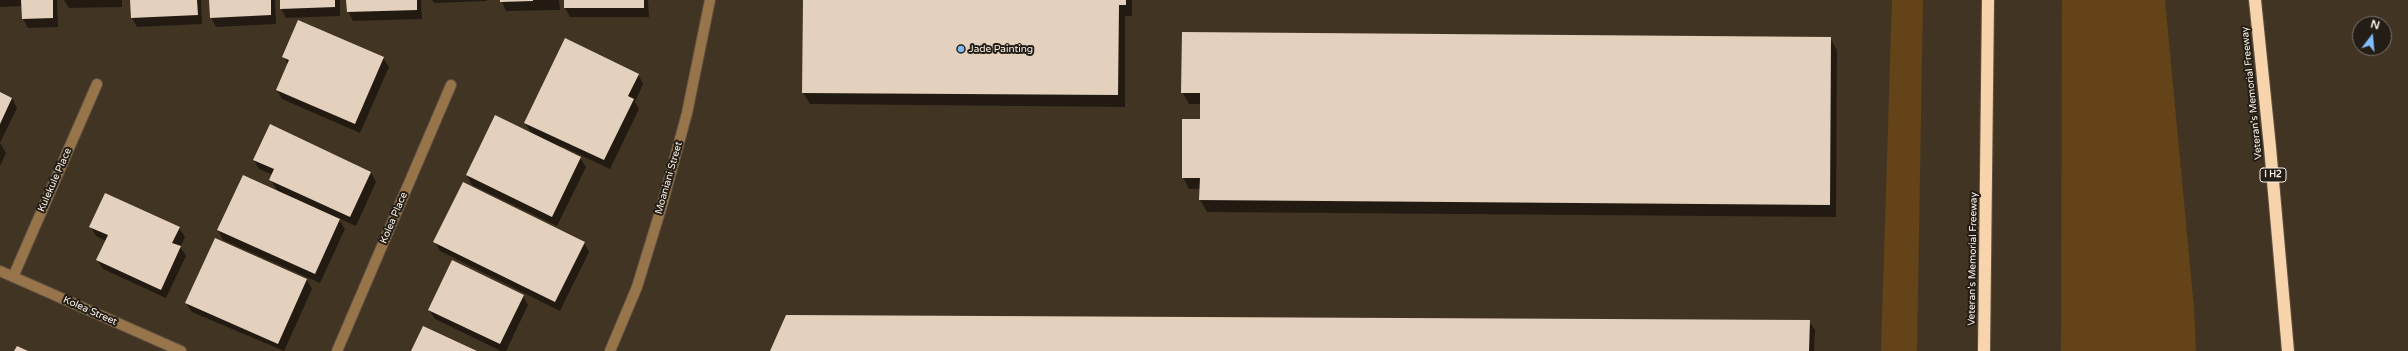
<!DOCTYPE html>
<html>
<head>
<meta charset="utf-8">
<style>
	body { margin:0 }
	#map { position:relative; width:2408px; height:351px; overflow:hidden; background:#423423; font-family:"Varela Round",sans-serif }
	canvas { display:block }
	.north { position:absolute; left:2352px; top:16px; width:40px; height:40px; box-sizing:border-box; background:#231d15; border:1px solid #797269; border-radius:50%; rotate:16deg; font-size:11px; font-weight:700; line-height:16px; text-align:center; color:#fbf2e8 }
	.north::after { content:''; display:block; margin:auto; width:14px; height:18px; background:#82bcfa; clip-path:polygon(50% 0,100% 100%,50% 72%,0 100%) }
</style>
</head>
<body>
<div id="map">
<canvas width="2408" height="351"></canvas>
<div class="north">N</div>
</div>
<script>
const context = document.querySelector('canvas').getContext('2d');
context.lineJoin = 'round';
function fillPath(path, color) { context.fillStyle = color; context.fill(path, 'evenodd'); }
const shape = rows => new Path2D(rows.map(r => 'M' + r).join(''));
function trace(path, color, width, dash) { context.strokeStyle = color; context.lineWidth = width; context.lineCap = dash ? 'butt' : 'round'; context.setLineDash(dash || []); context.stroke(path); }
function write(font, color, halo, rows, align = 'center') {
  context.font = font + ' "Varela Round",sans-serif'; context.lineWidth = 4; context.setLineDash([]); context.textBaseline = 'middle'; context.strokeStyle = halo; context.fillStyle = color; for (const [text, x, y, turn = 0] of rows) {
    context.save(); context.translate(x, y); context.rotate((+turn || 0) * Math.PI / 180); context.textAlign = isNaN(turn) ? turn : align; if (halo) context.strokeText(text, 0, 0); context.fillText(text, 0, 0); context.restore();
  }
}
fillPath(shape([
	[1892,0,1923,0,1917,351,1881,351],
	[2062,0,2165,0,2194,308,2196,351,2061,351]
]), '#634317');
fillPath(shape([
	[0,0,57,0,58,27,28,28,23,19,22,6,0,7],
	[64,0,122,0,122,7,69,8],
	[131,0,201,0,202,24,137,27,132,18],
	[210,0,275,0,276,24,216,27,211,17],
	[281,0,340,0,340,16,286,18,281,8],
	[347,0,421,0,422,19,353,21,348,11],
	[432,0,487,0,487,1,434,3],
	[501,0,559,0,560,10,506,11],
	[565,0,648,0,649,17,570,17,565,8],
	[804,0,1132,0,1132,16,1125,16,1125,107,810,104,803,93],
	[1830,38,1837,50,1836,217,1207,212,1200,200,1200,189,1189,189,1183,177,1201,120,1201,104,1189,104,1182,92],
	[284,56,383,58,389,67,360,133,282,99,277,90,288,65],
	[638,74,643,84,635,102,639,109,610,169,561,146,560,148,580,158,586,167,557,226,472,185,467,175,532,134,525,123],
	[0,93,12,98,17,108,0,143,6,153,0,166],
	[254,160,371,172,376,182,356,226,338,218,345,229,320,283,223,240,218,230,278,192,271,180,273,175,259,169],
	[91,227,179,228,185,237,180,247,186,256,166,298,103,269,97,260,106,241,96,236],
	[434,241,584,242,589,252,560,311,440,251],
	[307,280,312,289,284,351,192,312,186,303],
	[523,296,528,305,506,351,501,351,435,319,429,310],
	[1809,321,1815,330,1814,351,771,351]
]), '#0007');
fillPath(shape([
	[21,0,53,0,53,18,22,19],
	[130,0,197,0,198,15,131,18],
	[209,0,271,0,271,15,210,18],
	[280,0,335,0,335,7,280,9],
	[346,0,417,0,417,10,347,12],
	[500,0,533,0,533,1,500,2],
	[564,0,644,0,644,8,564,8],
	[803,0,1126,0,1126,5,1119,5,1118,95,802,93],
	[298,20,384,57,355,124,276,90,289,60,282,57],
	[1182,32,1831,37,1830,205,1199,200,1200,178,1182,178,1182,119,1200,119,1200,93,1181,93],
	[565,38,639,74,628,96,634,99,604,160,524,123],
	[0,92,12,98,0,124],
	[495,115,581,157,552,217,466,175],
	[270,124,371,172,350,217,269,180,274,169,253,160],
	[243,175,340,219,315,274,217,230],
	[463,182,585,242,555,302,433,242],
	[105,193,180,227,172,243,181,246,161,290,96,260,108,235,89,227],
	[215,238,307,279,278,344,185,303],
	[452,260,524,295,500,344,428,310],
	[786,315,1810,320,1809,351,770,351],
	[423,326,477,351,411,351],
	[17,346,28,351,14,351]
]), '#e3d1bd');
const minor = shape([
	[0,271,181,351],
	[13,277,97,84],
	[337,351,451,85],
	[610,351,637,287,663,202,687,113,710,0]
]);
const highway = shape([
	[2255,0,2270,147,2288,351],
	[1984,351,1988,0]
]);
trace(minor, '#605243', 12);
trace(highway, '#605243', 14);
trace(minor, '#97744a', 10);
trace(highway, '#f7d4ac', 12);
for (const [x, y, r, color] of [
	[961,49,4,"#82bcfa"]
]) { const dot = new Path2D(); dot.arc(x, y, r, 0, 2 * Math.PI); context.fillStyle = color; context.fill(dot); trace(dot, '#231d15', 1.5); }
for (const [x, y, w] of [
	[2273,175,26]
]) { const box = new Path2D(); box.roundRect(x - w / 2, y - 7, w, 14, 3); context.fillStyle = '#231d15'; context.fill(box); trace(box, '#fbf2e8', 1); }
write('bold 9px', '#fbf2e8', null, [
	["I H2",2273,175]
]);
write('10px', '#fbf2e8', '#231d15', [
	["Jade Painting",969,49]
], 'left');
write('10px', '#fbf2e8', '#231d15', [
	["Veteran's Memorial Freeway",2252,93,-96],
	["Moaniani Street",669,178,-74],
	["Kulekule Place",55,180,-66],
	["Kolea Place",394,218,-67],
	["Veteran's Memorial Freeway",1973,259,-89],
	["Kolea Street",90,311,24]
]);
</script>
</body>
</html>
